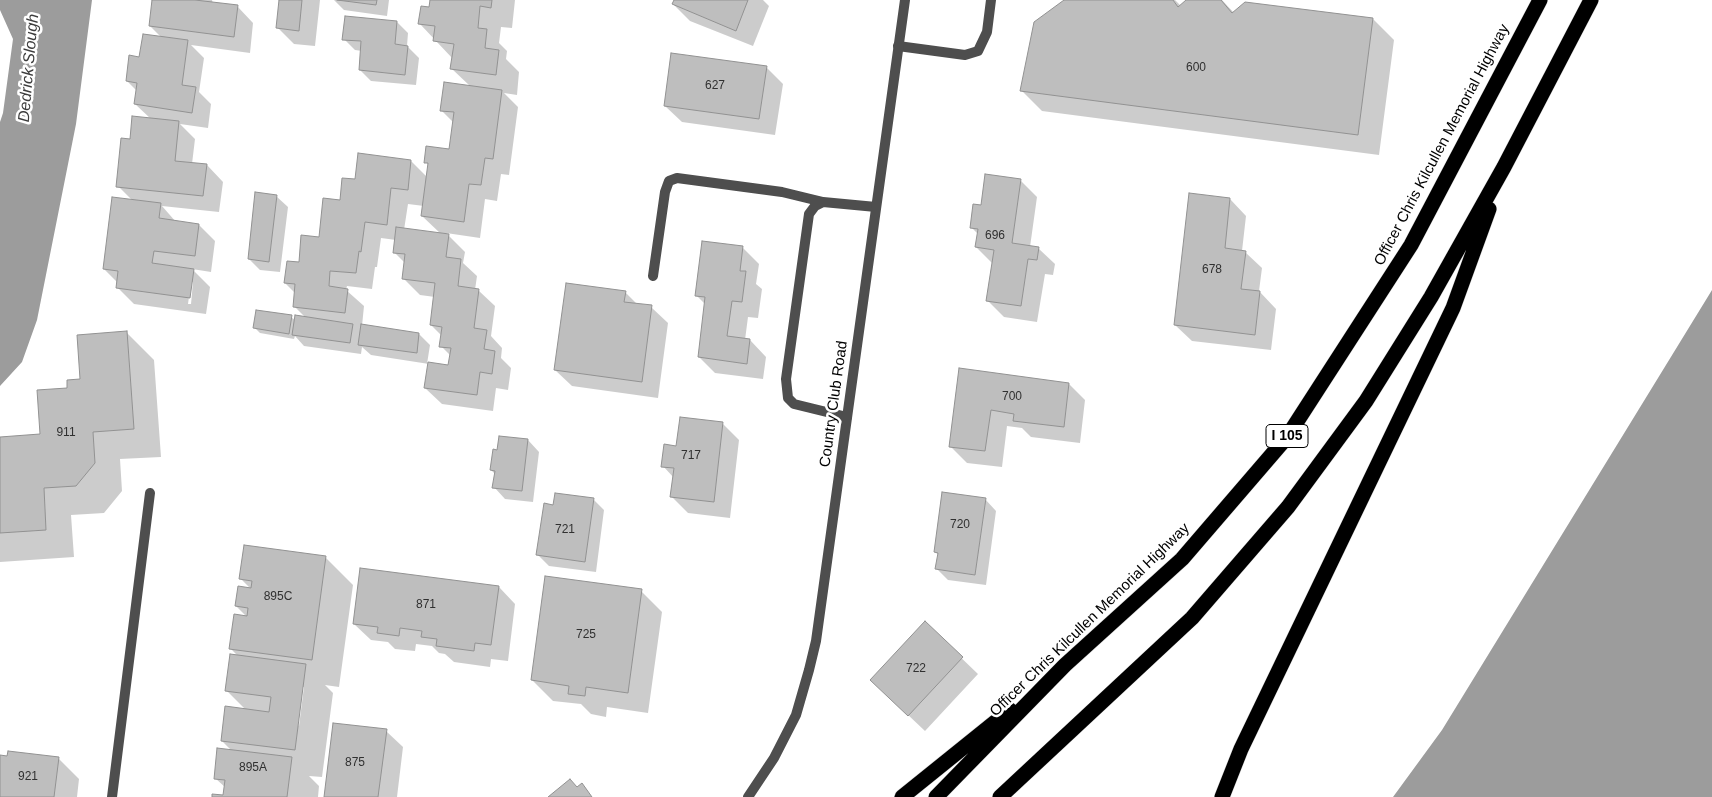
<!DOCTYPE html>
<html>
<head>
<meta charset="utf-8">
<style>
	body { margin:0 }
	canvas { display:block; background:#fff }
</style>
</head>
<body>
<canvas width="1712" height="797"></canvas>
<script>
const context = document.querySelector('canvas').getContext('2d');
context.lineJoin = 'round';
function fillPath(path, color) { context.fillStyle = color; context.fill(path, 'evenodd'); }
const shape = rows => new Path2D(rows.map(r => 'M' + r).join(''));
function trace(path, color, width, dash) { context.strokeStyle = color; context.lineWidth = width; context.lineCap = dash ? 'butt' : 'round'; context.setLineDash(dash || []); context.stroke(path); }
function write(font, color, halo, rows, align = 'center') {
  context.font = font + ' Helvetica,sans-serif'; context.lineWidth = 5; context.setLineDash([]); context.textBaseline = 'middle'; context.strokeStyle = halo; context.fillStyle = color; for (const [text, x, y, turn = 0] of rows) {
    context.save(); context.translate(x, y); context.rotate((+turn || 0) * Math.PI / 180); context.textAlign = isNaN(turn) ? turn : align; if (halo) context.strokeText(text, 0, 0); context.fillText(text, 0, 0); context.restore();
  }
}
fillPath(shape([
	[0,0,92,0,76,124,37,320,22,362,0,386,0,122,3,113,13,39,0,10],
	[1712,290,1712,797,1393,797,1442,730]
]), '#9c9c9c');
fillPath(shape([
	[153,0,212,0,213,4,237,6,253,23,250,53,191,45,204,58,199,92,211,104,208,128,180,124,195,139,192,164,207,165,223,182,219,212,162,206,176,222,199,225,215,241,211,272,192,269,210,287,206,314,134,304,118,288,118,283,104,269,132,200,118,186,131,140,151,119,135,104,137,91,127,81,140,58,162,38,150,26],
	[191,282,193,282,191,304,188,304],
	[281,0,320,0,315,46,294,44,278,28],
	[334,0,389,0,387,16,344,10],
	[431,0,515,0,512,28,501,27,499,43,507,51,506,59,519,72,517,95,504,93,518,107,509,175,501,174,497,201,485,199,480,238,446,233,465,252,463,263,477,276,475,290,478,290,495,306,491,336,502,348,501,358,511,368,508,390,496,388,493,411,442,404,425,388,429,364,371,355,362,347,361,354,304,346,295,336,294,339,260,333,255,328,291,317,295,320,306,318,294,306,295,293,285,283,320,238,341,202,356,181,411,161,427,177,429,165,426,162,450,150,454,123,441,110,470,86,452,69,453,59,420,24,430,8],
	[408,204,424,206,422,216,441,234,404,230],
	[381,238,396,240,394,252,405,263,403,278,420,295,435,297,431,325,442,336,441,346,451,356,450,366,427,364,430,345,419,334,362,326,364,306,346,290,347,286,372,289,375,267,377,267],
	[675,0,763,0,769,6,753,46,690,21,673,4],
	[1066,0,1175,0,1181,6,1188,0,1222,0,1234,13,1373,19,1394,40,1379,155,1042,111,1021,90],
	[397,22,408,33,407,46,419,58,416,85,371,81,360,70,362,51,355,50,344,39],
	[766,67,783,84,775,135,682,122,665,106],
	[1021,181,1037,197,1030,247,1038,248,1055,264,1053,275,1045,274,1037,322,1004,317,988,301,993,264,976,247,978,234,971,227,982,207],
	[276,196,288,207,280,272,260,270,249,259],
	[1230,199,1246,216,1242,251,1245,252,1262,268,1259,291,1276,309,1271,350,1192,341,1175,325],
	[742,247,759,264,756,284,762,289,758,318,748,317,745,340,750,340,766,357,763,379,715,373,699,357,706,305,696,295],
	[625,292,638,305,651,307,668,323,658,398,572,386,555,370],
	[127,333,154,360,161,457,120,459,122,491,104,513,71,515,74,557,0,562,0,438,41,435,69,390,82,380],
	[960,370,1069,384,1085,400,1080,443,1031,437,1022,428,1007,426,1002,467,967,463,950,446],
	[681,418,723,424,739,440,730,518,688,513,672,497,674,478,663,466,677,447],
	[528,440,539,452,533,502,505,499,494,487,495,474,491,470,498,451],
	[593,499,604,510,596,572,549,566,538,555,554,506],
	[985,499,996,511,986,585,948,580,937,569,939,555,935,552],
	[325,557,353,585,339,687,325,685,333,693,322,777,309,776,319,786,318,797,213,797,225,797,226,788,215,778,232,751,222,741,246,710,227,691,239,657,230,648,248,618,236,606,251,589,240,578],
	[301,687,304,687,299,726,297,724],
	[499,587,515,604,508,661,491,659,490,667,454,662,445,654,439,653,432,646,416,644,415,651,395,649,388,642,371,640,354,624],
	[641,591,662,612,648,713,607,707,606,717,591,714,581,704,553,701,532,680],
	[925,623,978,674,925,731,888,696],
	[386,731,403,747,397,797,325,797],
	[0,757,58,758,79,779,77,797,0,797]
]), '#0003');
const building = shape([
	[152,0,195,0,238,5,234,37,149,26,152,0],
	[279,0,302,0,299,31,276,28,279,0],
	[337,0,377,0,376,5,337,0],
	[430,0,492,0,491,8,480,6,478,28,487,29,485,48,499,50,496,75,450,69,454,44,433,41,435,26,418,24,421,6,429,7,430,0],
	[674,0,748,0,736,31,672,4,674,0],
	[1064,0,1173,0,1178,7,1186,0,1221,0,1232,13,1245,2,1373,18,1358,135,1020,91,1034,22,1064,0],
	[345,16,397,21,395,44,408,46,405,75,359,70,361,41,342,40,345,16],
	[143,34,188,40,182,85,196,87,192,113,134,104,137,83,126,81,129,55,139,57,143,34],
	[671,53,767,66,759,119,664,106,671,53],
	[444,82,502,90,493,159,485,158,481,185,469,184,464,222,421,216,428,163,424,163,426,146,449,149,454,112,440,111,444,82],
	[132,116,179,121,175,161,207,164,203,196,116,187,121,138,130,139,132,116],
	[358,153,411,160,408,190,391,188,387,225,365,222,361,252,359,251,356,273,330,271,329,286,348,289,345,313,293,307,295,284,284,283,287,261,299,262,301,235,319,237,323,198,340,200,342,178,355,179,358,153],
	[985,174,1021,179,1012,243,1039,247,1037,260,1028,259,1021,306,986,301,994,250,975,247,978,229,970,228,973,204,981,205,985,174],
	[255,192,277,195,269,262,248,259,255,192],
	[1189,193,1230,198,1225,248,1246,251,1241,289,1260,291,1255,335,1174,325,1189,193],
	[112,197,161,203,159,218,199,224,195,256,154,251,152,263,194,269,190,298,116,288,118,271,103,269,112,197],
	[396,227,449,234,446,257,461,259,458,286,479,289,474,328,487,330,484,349,495,351,492,374,480,372,477,395,424,388,428,362,448,365,451,348,439,347,442,327,430,325,435,283,402,279,405,254,393,253,396,227],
	[702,241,743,246,740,271,746,271,742,302,732,301,727,336,750,339,747,364,698,357,705,297,695,296,702,241],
	[566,283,626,291,624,302,652,305,642,382,554,370,566,283],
	[256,310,292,315,289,334,253,328,256,310],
	[295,315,353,324,350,343,292,335,295,315],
	[361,324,419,333,417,353,358,345,361,324],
	[127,331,134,429,93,432,95,463,76,486,44,488,46,530,0,533,0,437,40,434,37,390,67,388,67,380,80,379,77,335,127,331],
	[959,368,1069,383,1064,427,1013,421,1014,414,991,410,985,451,949,447,959,368],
	[680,417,723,422,714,502,670,497,674,468,661,467,664,444,676,446,680,417],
	[499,436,528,439,522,491,492,488,495,471,490,470,493,449,497,450,499,436],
	[942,492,986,498,975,575,935,569,938,553,934,552,942,492],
	[555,493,594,498,585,562,536,555,544,503,553,505,555,493],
	[244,545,326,556,312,660,229,649,234,614,247,616,248,608,235,606,238,586,251,588,252,581,239,579,244,545],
	[360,568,499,586,491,645,475,643,474,651,436,646,437,639,421,637,422,631,400,628,399,636,377,633,378,627,353,624,360,568],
	[545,576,642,589,628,693,586,687,585,696,568,694,569,686,531,680,545,576],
	[925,621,963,657,908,716,870,680,925,621],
	[230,654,306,664,295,750,221,741,225,706,269,712,271,697,225,691,230,654],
	[333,723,387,729,378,797,324,797,333,723],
	[217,748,292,757,287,797,212,797,212,794,223,795,225,780,214,779,217,748],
	[8,751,59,757,54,797,0,797,0,755,7,756,8,751],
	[570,779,577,787,582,783,592,797,548,797,570,779]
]);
fillPath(building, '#bebebe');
trace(building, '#929292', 1);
const motorway = shape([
	[902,797,1010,710],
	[936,797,1065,665,1182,559,1287,437,1411,245,1540,0],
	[1000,797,1192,618,1288,507,1366,401,1431,297,1504,167,1591,0],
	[1222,797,1241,749,1453,308,1489,209]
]);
trace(motorway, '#dbdbdb', 16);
trace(shape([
	[898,46,965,55,978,51,987,32,991,0],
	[653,276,665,192,669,181,677,178,782,192,823,202],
	[847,417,794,404,788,398,786,379,809,214,815,206,823,202,876,207],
	[112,797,150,493]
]), '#4e4e4e', 10);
trace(shape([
	[748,797,774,758,796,715,809,670,816,641,905,0]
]), '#4e4e4e', 10);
trace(motorway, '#000', 15);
write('12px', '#303030', null, [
	["600",1196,68],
	["627",715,86],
	["696",995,236],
	["678",1212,270],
	["700",1012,397],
	["911",66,433],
	["717",691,456],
	["720",960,525],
	["721",565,530],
	["895C",278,597],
	["871",426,605],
	["725",586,635],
	["722",916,669],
	["875",355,763],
	["895A",253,768],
	["921",28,777]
]);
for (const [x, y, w] of [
	[1287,436,42]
]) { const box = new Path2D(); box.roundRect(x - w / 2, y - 11.5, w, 23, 4); context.fillStyle = '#fff'; context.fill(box); trace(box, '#000', 1); }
write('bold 14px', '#000', null, [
	["I 105",1287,436]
]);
write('15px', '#000', '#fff', [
	["Officer Chris Kilcullen Memorial Highway",1442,145,-62],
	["Country Club Road",834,404,-82],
	["Officer Chris Kilcullen Memorial Highway",1090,620,-44]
]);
write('italic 16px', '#3d3d3d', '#fff', [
	["Dedrick Slough",29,68,-85]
]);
</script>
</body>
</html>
